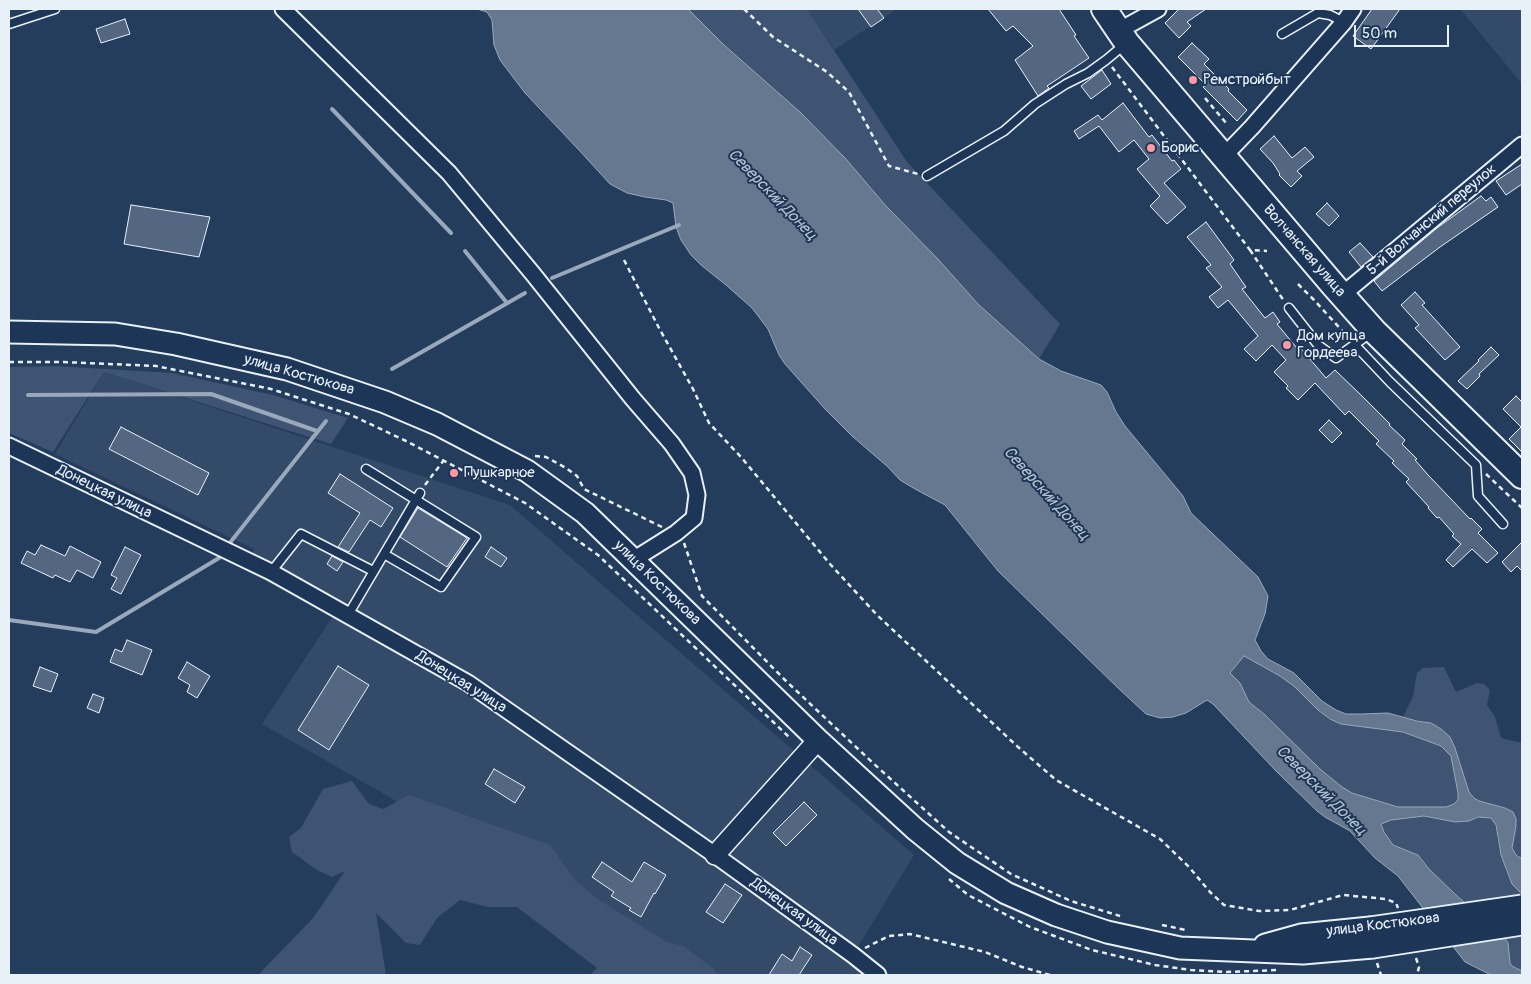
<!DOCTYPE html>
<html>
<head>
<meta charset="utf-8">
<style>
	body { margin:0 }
	#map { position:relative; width:1531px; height:984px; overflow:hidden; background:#253d5d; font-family:Pangolin,sans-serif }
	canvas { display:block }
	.frame { position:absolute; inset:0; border:10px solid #e8f1f8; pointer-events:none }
	.scale { position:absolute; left:1354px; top:25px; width:95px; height:22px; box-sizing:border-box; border:2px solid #e8f1f8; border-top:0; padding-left:6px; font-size:15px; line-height:18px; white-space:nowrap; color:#e8f1f8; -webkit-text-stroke:4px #1d3557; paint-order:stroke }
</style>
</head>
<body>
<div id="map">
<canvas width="1531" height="984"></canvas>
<div class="frame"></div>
<div class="scale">50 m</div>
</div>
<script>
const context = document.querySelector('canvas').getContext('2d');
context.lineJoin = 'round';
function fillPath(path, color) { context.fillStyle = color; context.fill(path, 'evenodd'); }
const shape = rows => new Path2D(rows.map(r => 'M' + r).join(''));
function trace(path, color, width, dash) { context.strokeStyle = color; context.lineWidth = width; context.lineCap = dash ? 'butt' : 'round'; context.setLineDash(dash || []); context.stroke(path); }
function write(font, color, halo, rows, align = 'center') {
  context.font = font + ' Pangolin,sans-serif'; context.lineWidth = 4; context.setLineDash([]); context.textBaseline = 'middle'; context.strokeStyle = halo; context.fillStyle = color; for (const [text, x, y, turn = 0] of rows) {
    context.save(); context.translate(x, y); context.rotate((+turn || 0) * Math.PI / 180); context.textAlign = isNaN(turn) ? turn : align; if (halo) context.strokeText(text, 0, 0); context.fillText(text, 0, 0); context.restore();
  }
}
fillPath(shape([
	[807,9,897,9,834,50],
	[1460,9,1522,9,1522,84],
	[104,372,510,505,914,855,853,955,878,975,681,975,410,809,262,724,333,616,248,572,254,549,55,454]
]), '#334a68');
fillPath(shape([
	[688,9,807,9,907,162,1060,324,1039,359,978,304,937,258,886,206,846,159,800,112,724,45],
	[56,366,172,373,273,395,348,418,331,444,104,372,53,452,9,433,9,367],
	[1244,656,1280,676,1295,687,1318,710,1330,719,1341,724,1403,732,1441,746,1451,756,1458,793,1458,800,1454,804,1446,807,1398,807,1352,793,1342,787,1320,769,1264,714,1249,702,1230,674],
	[1444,667,1456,692,1477,683,1484,684,1490,690,1487,705,1495,717,1501,738,1522,743,1522,859,1516,855,1512,848,1516,826,1513,812,1505,808,1479,801,1474,798,1469,792,1455,748,1450,737,1431,723,1403,717,1413,696,1417,673,1423,668],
	[352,781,369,804,383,809,409,795,550,845,576,881,599,900,667,942,683,946,714,969,718,975,590,975,597,968,517,907,488,907,460,900,437,918,420,945,406,943,376,913,386,975,258,975,314,917,345,871,332,877,317,870,292,852,289,837,301,828,323,789],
	[1424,816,1455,822,1469,821,1478,817,1492,818,1494,821,1497,831,1497,839,1501,855,1512,884,1522,894,1522,971,1512,966,1510,963,1508,943,1506,940,1455,894,1429,869,1418,855,1393,845,1381,826,1381,824,1383,823,1391,820]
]), '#3e5472');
const water = shape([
	[477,9,688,9,724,45,800,112,846,159,886,206,937,258,978,304,1039,359,1061,371,1101,385,1107,392,1116,412,1125,426,1183,496,1191,513,1258,577,1268,596,1265,614,1255,640,1261,651,1268,659,1294,673,1322,701,1336,710,1346,714,1361,714,1388,713,1417,721,1431,723,1441,729,1450,737,1455,748,1469,792,1474,798,1479,801,1505,808,1513,812,1516,819,1516,826,1512,848,1516,855,1522,859,1522,894,1512,884,1501,855,1496,825,1491,818,1478,817,1469,821,1455,822,1424,816,1391,820,1381,824,1384,832,1393,845,1418,855,1429,869,1455,894,1506,940,1508,943,1510,963,1512,966,1522,971,1522,975,1491,975,1465,962,1398,876,1375,858,1350,831,1325,817,1317,811,1277,772,1213,704,1207,700,1186,713,1173,717,1160,718,1146,714,1117,687,998,571,945,505,915,489,900,480,888,467,852,436,825,409,785,364,779,355,768,329,752,308,726,285,701,265,691,255,681,240,676,227,673,203,666,200,645,197,627,193,610,184,578,149,525,93,500,60,494,45,492,20,487,12,477,9],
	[1244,656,1280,676,1295,687,1318,710,1330,719,1341,724,1403,732,1441,746,1451,756,1458,793,1458,800,1454,804,1446,807,1398,807,1352,793,1342,787,1320,769,1264,714,1249,702,1240,683,1230,673,1244,656]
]);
fillPath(water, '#657890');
trace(water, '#99a8ba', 1);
trace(shape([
	[332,109,451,233],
	[465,251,507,303],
	[552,278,679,225],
	[392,369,525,293],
	[28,395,211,394,317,431],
	[229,544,326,421],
	[9,620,96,632,219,558]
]), '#99a8ba', 4);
const building = shape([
	[858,9,877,9,884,18,871,27,858,9],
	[988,9,1059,9,1076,35,1074,36,1089,58,1047,86,1049,88,1038,96,1015,60,1033,46,1013,26,1006,31,988,9],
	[1179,9,1206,9,1187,22,1191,26,1179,38,1165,23,1179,9],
	[1372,9,1400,9,1371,49,1353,36,1372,9],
	[125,19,130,34,101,43,96,29,125,19],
	[1192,43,1209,59,1204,64,1229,89,1228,91,1247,110,1237,121,1203,87,1206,85,1178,57,1192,43],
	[1102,70,1111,84,1091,99,1081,86,1102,70],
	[1123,103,1149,137,1152,135,1172,161,1174,160,1181,169,1164,183,1186,207,1167,224,1150,206,1160,196,1137,169,1149,159,1134,140,1119,152,1099,126,1079,139,1074,131,1098,115,1102,120,1123,103],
	[1274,136,1292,158,1305,147,1314,157,1297,171,1302,176,1291,187,1279,175,1280,174,1273,163,1260,149,1274,136],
	[1522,164,1522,184,1506,195,1496,181,1522,164],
	[1481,196,1486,201,1491,197,1498,207,1440,247,1382,291,1374,281,1437,228,1481,196],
	[1327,203,1339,216,1329,226,1316,214,1327,203],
	[131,205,210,217,199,257,124,244,131,205],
	[1206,222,1234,260,1230,264,1246,287,1242,289,1265,318,1273,312,1280,322,1277,324,1296,347,1298,345,1326,378,1335,370,1363,397,1390,424,1389,425,1405,440,1402,444,1417,459,1415,460,1429,476,1470,519,1471,518,1482,529,1478,533,1498,553,1487,563,1472,549,1453,567,1446,560,1461,544,1452,536,1454,534,1439,517,1437,518,1428,508,1429,507,1406,482,1409,479,1392,463,1394,461,1376,444,1379,441,1349,411,1345,415,1315,383,1298,400,1286,388,1288,386,1274,372,1286,360,1272,345,1256,361,1244,349,1258,336,1228,300,1218,308,1209,297,1222,287,1206,268,1211,265,1187,237,1206,222],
	[1360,243,1373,257,1361,267,1349,252,1360,243],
	[1415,292,1425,303,1422,305,1460,347,1445,360,1415,328,1419,325,1401,305,1415,292],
	[1491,347,1499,355,1479,374,1480,376,1467,389,1458,381,1479,361,1478,360,1491,347],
	[1516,396,1522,402,1522,452,1509,439,1521,427,1503,409,1516,396],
	[1329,420,1342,433,1332,443,1319,430,1329,420],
	[121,427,209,473,198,495,109,449,121,427],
	[340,474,393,508,381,527,370,520,349,552,338,547,360,513,328,493,340,474],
	[418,508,467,538,447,567,400,537,418,508],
	[1522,542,1522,571,1517,566,1511,572,1502,562,1522,542],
	[41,545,65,556,70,546,101,562,93,578,77,570,70,582,55,575,53,578,21,563,27,551,35,555,41,545],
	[125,547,141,555,121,594,111,589,117,578,111,575,125,547],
	[491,547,507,558,501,567,485,557,491,547],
	[332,556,343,562,337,571,327,564,332,556],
	[127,640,152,650,142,675,110,662,115,649,122,652,127,640],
	[187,662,210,676,197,698,187,692,190,685,178,678,187,662],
	[338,666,369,685,329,750,298,730,338,666],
	[40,667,58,674,51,692,33,686,40,667],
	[93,694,104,698,99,713,87,708,93,694],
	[494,769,525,787,515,803,485,784,494,769],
	[804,802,817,815,786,846,773,833,804,802],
	[602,862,632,882,644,862,666,875,655,894,654,893,641,917,629,910,631,908,611,896,614,892,592,877,602,862],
	[725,884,742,895,723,923,706,912,725,884],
	[800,947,812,955,799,975,769,975,782,954,792,961,800,947]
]);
fillPath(building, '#536782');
trace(building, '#e8f1f8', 1);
const service = shape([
	[9,24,55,9],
	[1282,34,1318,13,1330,15,1344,22],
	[927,176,1004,131,1035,104,1066,84,1088,73,1106,60,1124,45],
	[1289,308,1318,345,1336,358,1372,332],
	[1355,345,1390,382,1476,465,1478,496,1503,524],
	[366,469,476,537,441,587,384,554],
	[271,572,301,534,373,571],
	[348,615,420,493]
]);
const minor = shape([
	[283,9,449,173,533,274,633,399,672,444,692,473,697,495,694,518,676,533,633,560],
	[1118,31,1158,9],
	[1223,157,1252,127,1344,22,1353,9],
	[1342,295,1522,145],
	[9,446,271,572,468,683,715,855,853,955,878,975]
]);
const tertiary = shape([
	[715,855,818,740]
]);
const secondary = shape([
	[9,332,115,334,176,344,287,369,385,402,437,424,527,471,585,513,818,740,915,829,957,863,1006,893,1056,915,1107,932,1180,948,1303,953,1373,947],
	[1265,945,1301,935,1370,928]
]);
const primary = shape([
	[1104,9,1127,43,1334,286,1374,331,1522,476]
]);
trace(service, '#e8f1f8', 11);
trace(minor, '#e8f1f8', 19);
trace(tertiary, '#e8f1f8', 22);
trace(secondary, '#e8f1f8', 25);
trace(primary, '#e8f1f8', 28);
trace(shape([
	[744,9,773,37,827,72,849,92,889,166,918,174],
	[1112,67,1250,250,1267,251],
	[1205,98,1226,123],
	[1250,250,1284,301],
	[624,260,659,328,693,389,709,423,741,457,830,564,877,615,1018,747,1056,780,1160,839,1189,867,1210,892,1224,905,1259,911,1290,910,1343,895,1386,899,1396,903,1398,908],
	[1298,284,1314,300,1348,337],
	[9,362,63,362,156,366,271,389,349,414,406,441,525,503,598,555,790,738],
	[535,456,546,457,566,468,577,476,584,489,662,527],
	[1486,474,1522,508],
	[425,485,444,460],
	[684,543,702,596,786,681,873,763,949,832,1011,874,1071,901,1120,916],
	[949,879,968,895,1030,927,1092,950,1155,965,1191,970,1226,972,1279,970],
	[1162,925,1186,930],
	[865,948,889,936,910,934,985,952,1022,967,1050,975],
	[1416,958,1419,967,1417,975],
	[1377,963,1381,975]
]), '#e8f1f8', 2.5, [5, 4]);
trace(service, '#1d3557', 8);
trace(minor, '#1d3557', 15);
trace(tertiary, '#1d3557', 19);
trace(secondary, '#1d3557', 21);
trace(primary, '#1d3557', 24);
const secondaryBridge = shape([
	[1370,928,1522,906],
	[1373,947,1522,924]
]);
trace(secondaryBridge, '#e8f1f8', 25, []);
trace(secondaryBridge, '#1d3557', 21);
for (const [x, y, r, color] of [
	[1193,80,5,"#ff9aa2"],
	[1151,148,5,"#ff9aa2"],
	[1287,345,5,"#ff9aa2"],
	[454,473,5,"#ff9aa2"]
]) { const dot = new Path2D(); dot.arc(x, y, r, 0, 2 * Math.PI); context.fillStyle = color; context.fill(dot); trace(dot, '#1d3557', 2); }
write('15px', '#e8f1f8', '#1d3557', [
	["Ремстройбыт",1203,80],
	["Борис",1161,148],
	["Дом купца",1297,336],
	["Гордеева",1297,353],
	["Пушкарное",464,473]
], 'left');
write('15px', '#e8f1f8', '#1d3557', [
	["5-й Волчанский переулок",1432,220,-40],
	["Волчанская улица",1304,251,49],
	["улица Костюкова",299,375,16],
	["Донецкая улица",104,492,26],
	["улица Костюкова",657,583,44],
	["Донецкая улица",461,682,32],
	["Донецкая улица",794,912,36],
	["улица Костюкова",1383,925,-7]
]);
write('italic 16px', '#b4c1ce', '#1d3557', [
	["Северский Донец",772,195,46],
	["Северский Донец",1046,494,48],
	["Северский Донец",1321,791,45]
]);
</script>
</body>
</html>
